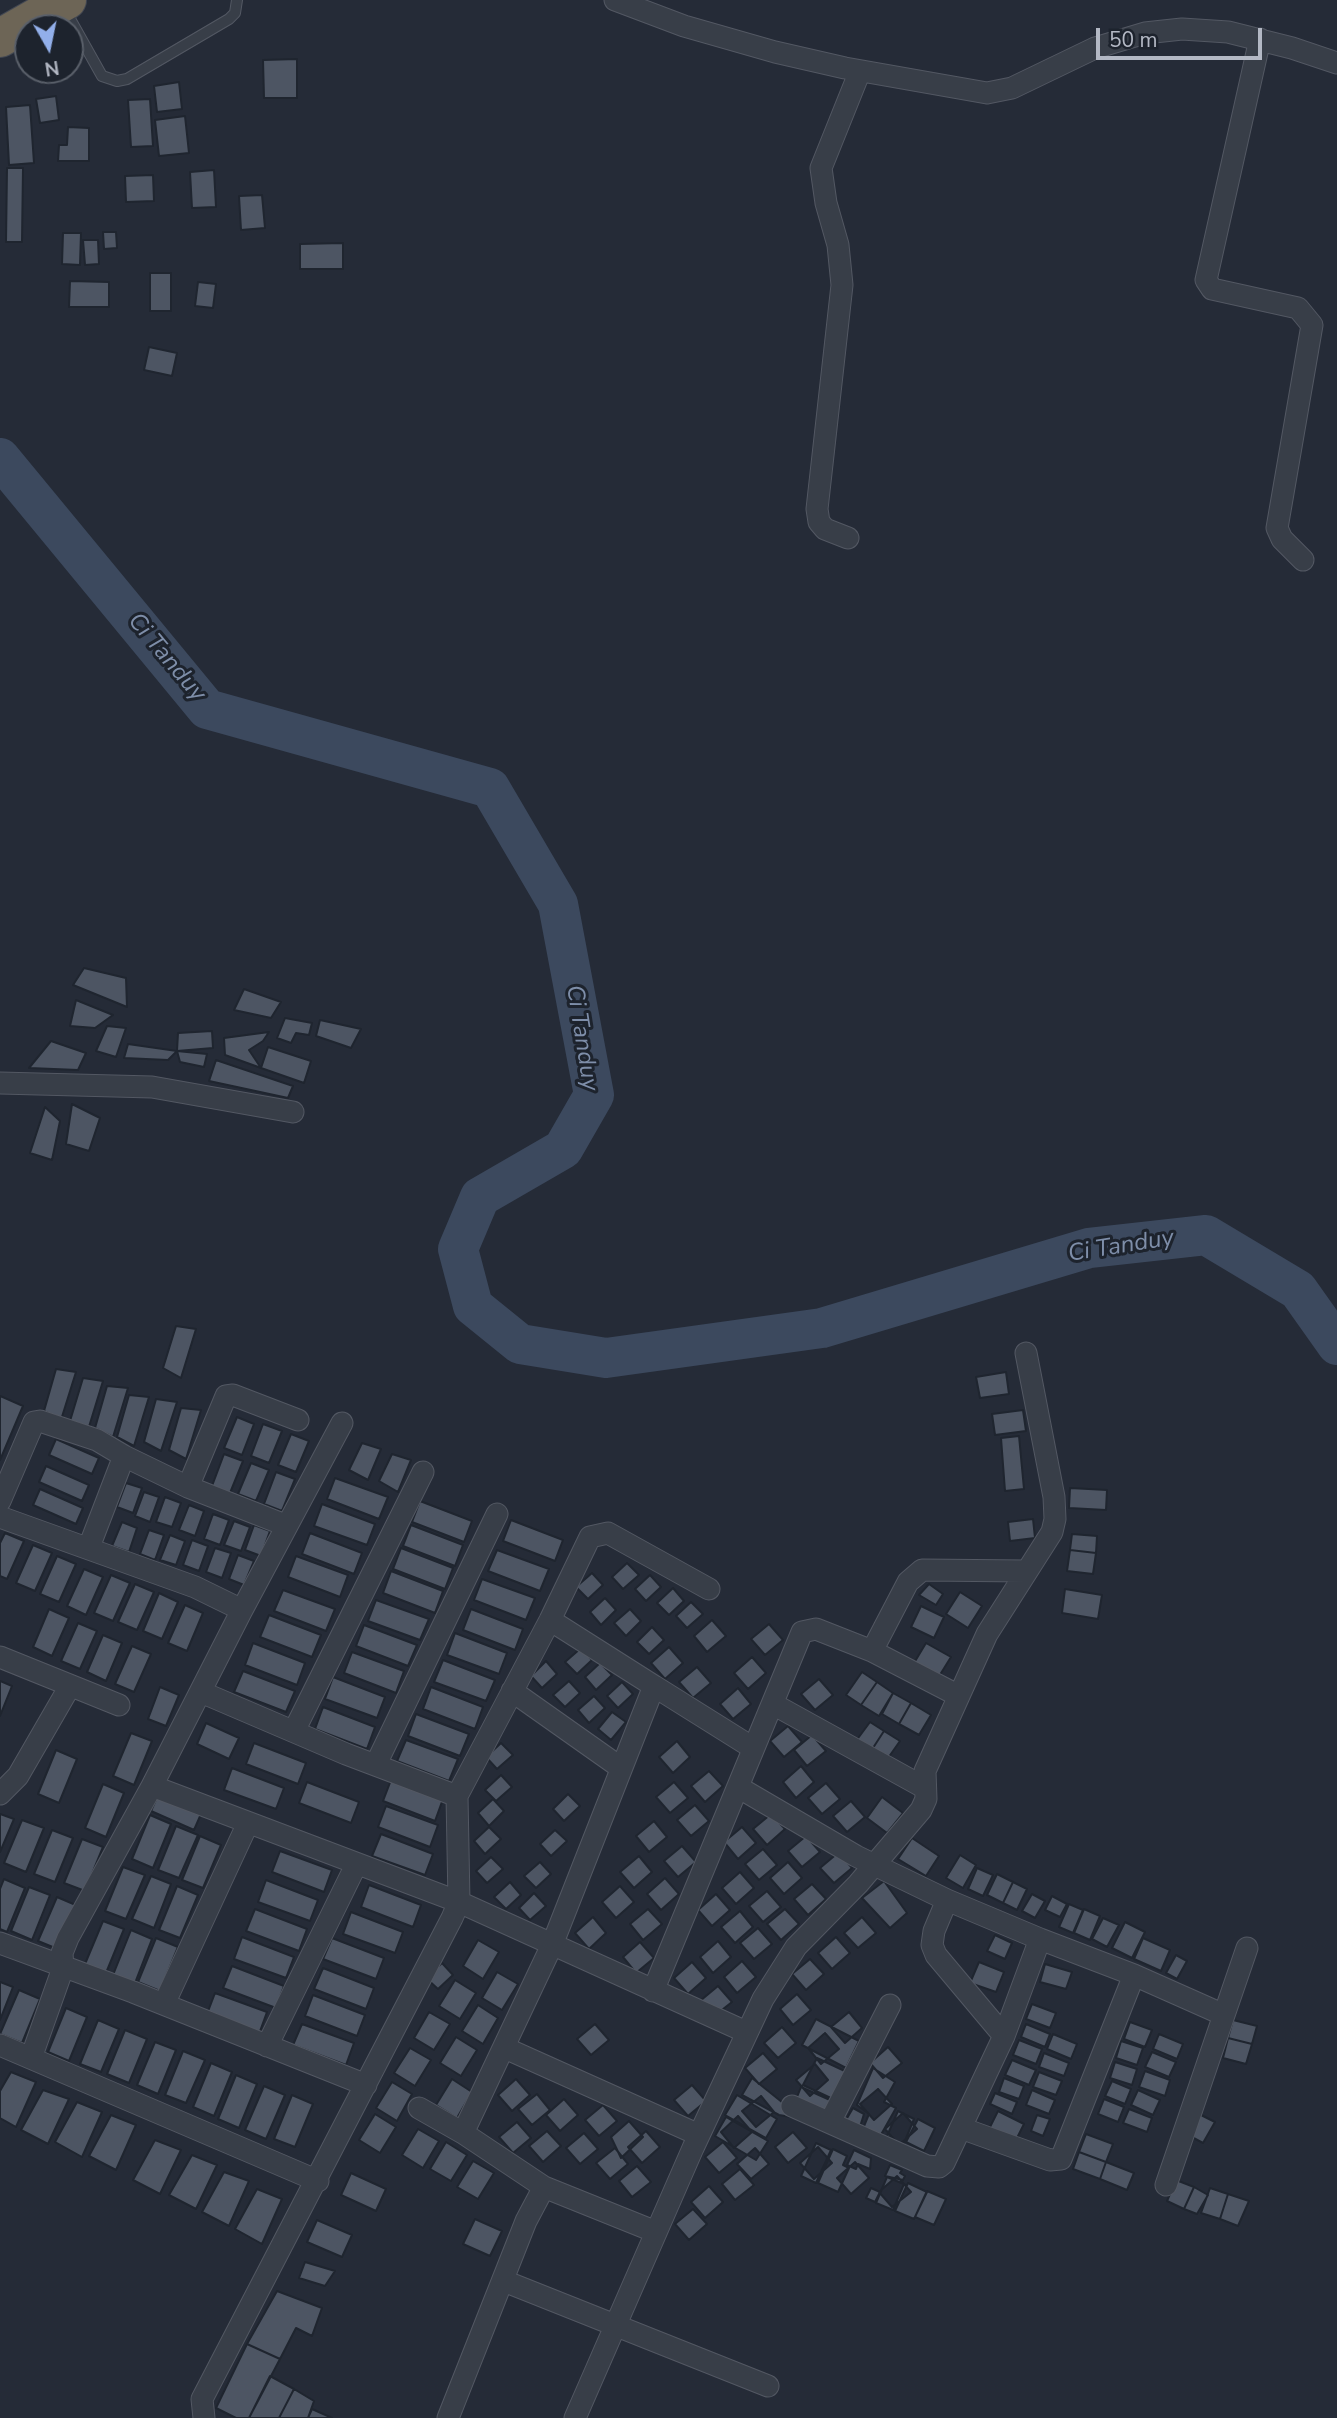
<!DOCTYPE html>
<html>
<head>
<meta charset="utf-8">
<style>
	body { margin:0 }
	#map { position:relative; width:1337px; height:2418px; overflow:hidden; background:#252b37; font-family:"Nunito Sans",sans-serif }
	canvas { display:block }
	.north { position:absolute; left:14px; top:14px; width:70px; height:70px; box-sizing:border-box; background:#1d232d; border:2px solid #595f69; border-radius:50%; rotate:171deg; font-size:19px; font-weight:700; line-height:28px; text-align:center; color:#b3b8c4 }
	.north::after { content:''; display:block; margin:auto; width:24px; height:32px; background:#92afea; clip-path:polygon(50% 0,100% 100%,50% 72%,0 100%) }
	.scale { position:absolute; left:1096px; top:28px; width:166px; height:32px; box-sizing:border-box; border:4px solid #b3b8c4; border-top:0; padding-left:9px; font-size:21px; line-height:24px; white-space:nowrap; color:#b3b8c4; -webkit-text-stroke:5px #1d232d; paint-order:stroke }
</style>
</head>
<body>
<div id="map">
<canvas width="1337" height="2418"></canvas>
<div class="north">N</div>
<div class="scale">50 m</div>
</div>
<script>
const context = document.querySelector('canvas').getContext('2d');
context.lineJoin = 'round';
const shape = rows => new Path2D(rows.map(r => 'M' + r).join(''));
function trace(path, color, width, dash) { context.strokeStyle = color; context.lineWidth = width; context.lineCap = dash ? 'butt' : 'round'; context.setLineDash(dash || []); context.stroke(path); }
function fillPath(path, color) { context.fillStyle = color; context.fill(path, 'evenodd'); }
function write(font, color, halo, rows, align = 'center') {
  context.font = font + ' "Nunito Sans",sans-serif'; context.lineWidth = 6; context.setLineDash([]); context.textBaseline = 'middle'; context.strokeStyle = halo; context.fillStyle = color; for (const [text, x, y, turn = 0] of rows) {
    context.save(); context.translate(x, y); context.rotate((+turn || 0) * Math.PI / 180); context.textAlign = isNaN(turn) ? turn : align; if (halo) context.strokeText(text, 0, 0); context.fillText(text, 0, 0); context.restore();
  }
}
trace(shape([
	[0,458,207,709,490,788,558,904,594,1095,563,1149,480,1197,458,1249,473,1306,520,1344,606,1358,822,1328,1089,1248,1206,1235,1298,1290,1337,1345]
]), '#3c495e', 40);
const building = shape([
	[297,59,297,98,264,98,263,60,297,59],
	[179,82,182,109,157,112,154,86,179,82],
	[56,96,59,120,40,123,36,99,56,96],
	[150,99,153,146,131,147,128,100,150,99],
	[30,105,34,163,9,165,6,107,30,105],
	[185,116,189,153,159,156,155,120,185,116],
	[68,127,89,128,89,161,58,161,59,145,67,145,68,127],
	[7,168,23,168,22,242,6,242,7,168],
	[214,170,216,207,192,208,190,172,214,170],
	[153,175,154,201,126,202,125,176,153,175],
	[262,195,265,228,241,230,239,196,262,195],
	[103,232,116,232,117,248,104,249,103,232],
	[63,233,81,233,80,265,62,264,63,233],
	[83,240,98,240,99,264,85,265,83,240],
	[343,243,343,269,300,269,300,244,343,243],
	[150,273,171,273,171,311,150,311,150,273],
	[70,281,109,282,109,307,69,307,70,281],
	[198,282,216,284,213,308,195,306,198,282],
	[149,347,177,353,172,376,144,370,149,347],
	[84,968,126,978,127,1007,73,985,84,968],
	[244,989,281,1002,271,1018,234,1010,244,989],
	[76,1000,113,1015,95,1028,70,1026,76,1000],
	[285,1018,312,1023,309,1035,296,1033,291,1043,277,1038,285,1018],
	[320,1020,361,1029,351,1048,316,1036,320,1020],
	[107,1026,126,1028,116,1057,96,1051,107,1026],
	[212,1031,213,1048,177,1051,178,1033,212,1031],
	[269,1032,263,1041,249,1050,261,1068,225,1055,224,1038,269,1032],
	[51,1041,86,1053,78,1070,29,1068,51,1041],
	[128,1044,177,1051,168,1060,124,1058,128,1044],
	[268,1047,311,1061,304,1083,261,1068,268,1047],
	[177,1051,207,1054,204,1067,180,1062,177,1051],
	[216,1060,293,1086,288,1098,209,1081,216,1060],
	[72,1104,100,1118,89,1151,66,1144,72,1104],
	[45,1107,60,1121,52,1160,30,1153,45,1107],
	[176,1326,196,1329,181,1378,163,1368,176,1326],
	[56,1369,76,1372,61,1420,44,1411,56,1369],
	[1006,1372,1009,1394,980,1398,976,1377,1006,1372],
	[83,1378,103,1381,88,1430,70,1421,83,1378],
	[107,1386,128,1388,113,1437,95,1428,107,1386],
	[129,1395,149,1397,134,1446,117,1437,129,1395],
	[0,1396,23,1406,0,1460,0,1396],
	[156,1399,177,1402,161,1451,144,1442,156,1399],
	[181,1408,201,1410,186,1459,169,1450,181,1408],
	[1023,1410,1026,1431,995,1435,992,1414,1023,1410],
	[237,1417,254,1424,242,1455,224,1448,237,1417],
	[263,1424,282,1431,269,1463,251,1456,263,1424],
	[291,1434,309,1441,296,1472,278,1465,291,1434],
	[1019,1436,1024,1489,1005,1491,1001,1438,1019,1436],
	[56,1439,99,1458,92,1474,49,1455,56,1439],
	[362,1443,381,1449,368,1480,349,1470,362,1443],
	[224,1454,243,1461,230,1493,212,1486,224,1454],
	[392,1454,411,1460,398,1492,379,1481,392,1454],
	[251,1463,269,1470,256,1501,238,1494,251,1463],
	[46,1466,89,1485,82,1501,39,1482,46,1466],
	[276,1472,295,1479,282,1511,264,1504,276,1472],
	[335,1478,388,1497,379,1519,327,1499,335,1478],
	[126,1483,142,1488,133,1513,117,1507,126,1483],
	[1070,1488,1107,1490,1106,1510,1069,1508,1070,1488],
	[40,1489,83,1508,76,1524,33,1505,40,1489],
	[144,1492,159,1497,150,1522,135,1516,144,1492],
	[165,1497,181,1503,172,1527,156,1522,165,1497],
	[420,1501,472,1521,464,1542,412,1522,420,1501],
	[322,1504,375,1524,367,1545,314,1526,322,1504],
	[189,1505,204,1511,195,1536,179,1530,189,1505],
	[213,1514,229,1520,220,1545,204,1539,213,1514],
	[1033,1519,1035,1538,1010,1541,1008,1522,1033,1519],
	[511,1520,563,1540,555,1561,503,1541,511,1520],
	[234,1521,250,1527,241,1551,224,1545,234,1521],
	[122,1522,137,1528,129,1552,112,1546,122,1522],
	[254,1525,270,1531,261,1556,245,1550,254,1525],
	[411,1525,463,1545,455,1566,403,1546,411,1525],
	[149,1530,164,1535,155,1560,140,1554,149,1530],
	[5,1533,24,1541,7,1579,0,1576,0,1543,5,1533],
	[310,1533,362,1553,354,1574,302,1554,310,1533],
	[1072,1534,1097,1536,1096,1553,1070,1550,1072,1534],
	[170,1535,185,1541,176,1565,160,1560,170,1535],
	[192,1540,208,1546,199,1571,183,1565,192,1540],
	[33,1545,52,1553,35,1591,16,1583,33,1545],
	[215,1548,231,1553,222,1578,206,1572,215,1548],
	[401,1548,453,1568,445,1589,393,1569,401,1548],
	[497,1550,549,1569,540,1591,488,1571,497,1550],
	[1070,1550,1096,1553,1093,1574,1067,1571,1070,1550],
	[238,1555,254,1561,244,1585,229,1579,238,1555],
	[57,1556,76,1564,59,1602,40,1594,57,1556],
	[296,1556,348,1575,340,1597,288,1577,296,1556],
	[627,1563,639,1575,623,1589,612,1577,627,1563],
	[84,1569,103,1577,86,1615,67,1606,84,1569],
	[391,1571,443,1591,435,1613,383,1593,391,1571],
	[592,1573,603,1585,588,1599,576,1587,592,1573],
	[111,1575,130,1583,113,1621,94,1613,111,1575],
	[650,1575,661,1587,646,1601,635,1589,650,1575],
	[482,1579,535,1598,526,1620,474,1600,482,1579],
	[135,1584,154,1592,137,1630,118,1622,135,1584],
	[929,1584,943,1594,936,1605,919,1595,929,1584],
	[673,1588,684,1601,669,1615,657,1603,673,1588],
	[1065,1589,1102,1595,1098,1619,1062,1613,1065,1589],
	[283,1590,335,1609,326,1631,274,1611,283,1590],
	[960,1592,982,1606,968,1628,946,1614,960,1592],
	[159,1593,178,1602,162,1639,143,1631,159,1593],
	[605,1598,616,1610,601,1625,590,1612,605,1598],
	[376,1600,429,1619,420,1640,368,1621,376,1600],
	[691,1602,703,1614,687,1628,676,1616,691,1602],
	[185,1605,203,1613,187,1651,168,1643,185,1605],
	[921,1606,944,1617,934,1638,911,1627,921,1606],
	[49,1609,69,1618,52,1656,33,1647,49,1609],
	[471,1609,523,1629,515,1650,463,1630,471,1609],
	[630,1609,641,1621,626,1636,614,1623,630,1609],
	[269,1615,321,1635,312,1657,260,1637,269,1615],
	[712,1620,726,1636,707,1652,694,1636,712,1620],
	[78,1623,97,1631,80,1669,61,1661,78,1623],
	[769,1624,783,1640,765,1655,751,1639,769,1624],
	[364,1625,417,1645,408,1666,356,1646,364,1625],
	[652,1627,664,1640,649,1654,637,1642,652,1627],
	[455,1633,507,1653,499,1674,447,1655,455,1633],
	[103,1635,122,1643,106,1681,87,1672,103,1635],
	[253,1643,305,1663,297,1685,245,1665,253,1643],
	[926,1643,951,1657,938,1678,914,1663,926,1643],
	[132,1646,151,1654,134,1692,115,1684,132,1646],
	[669,1647,683,1663,665,1679,651,1663,669,1647],
	[581,1648,592,1660,577,1674,565,1662,581,1648],
	[352,1652,404,1671,396,1693,344,1673,352,1652],
	[752,1657,766,1673,748,1689,734,1673,752,1657],
	[443,1660,495,1680,486,1701,434,1682,443,1660],
	[546,1661,557,1674,542,1688,531,1676,546,1661],
	[600,1663,612,1675,596,1690,585,1677,600,1663],
	[697,1667,711,1683,693,1698,679,1682,697,1667],
	[243,1671,295,1691,286,1712,234,1692,243,1671],
	[862,1672,877,1682,861,1705,846,1695,862,1672],
	[333,1677,385,1697,377,1718,325,1699,333,1677],
	[819,1679,833,1695,815,1710,801,1694,819,1679],
	[0,1681,12,1686,0,1716,0,1681],
	[569,1681,580,1693,565,1707,553,1695,569,1681],
	[622,1682,633,1694,618,1708,607,1696,622,1682],
	[877,1682,893,1693,879,1716,861,1705,877,1682],
	[160,1687,179,1695,166,1726,148,1719,160,1687],
	[431,1687,483,1707,475,1729,423,1709,431,1687],
	[738,1688,751,1704,733,1719,720,1704,738,1688],
	[893,1693,911,1703,899,1724,882,1714,893,1693],
	[594,1696,605,1708,589,1723,578,1710,594,1696],
	[911,1703,931,1715,919,1735,899,1724,911,1703],
	[323,1707,375,1727,367,1749,315,1729,323,1707],
	[612,1712,626,1722,611,1740,598,1729,612,1712],
	[416,1714,469,1734,460,1756,408,1736,416,1714],
	[870,1722,884,1731,871,1751,856,1741,870,1722],
	[206,1723,239,1738,229,1759,197,1744,206,1723],
	[788,1726,802,1742,784,1757,770,1741,788,1726],
	[884,1731,900,1741,886,1761,871,1751,884,1731],
	[131,1733,152,1741,134,1785,113,1776,131,1733],
	[812,1735,826,1751,807,1766,794,1750,812,1735],
	[406,1740,458,1759,449,1781,397,1761,406,1740],
	[677,1741,690,1757,673,1773,659,1757,677,1741],
	[254,1743,306,1763,298,1784,246,1764,254,1743],
	[501,1743,513,1755,497,1769,486,1757,501,1743],
	[56,1750,77,1759,59,1803,38,1794,56,1750],
	[801,1766,814,1782,796,1798,783,1782,801,1766],
	[232,1768,284,1788,276,1809,224,1790,232,1768],
	[709,1771,723,1786,705,1802,691,1786,709,1771],
	[501,1775,512,1787,496,1801,485,1790,501,1775],
	[391,1780,443,1799,435,1821,383,1801,391,1780],
	[307,1782,359,1802,351,1823,299,1803,307,1782],
	[674,1782,688,1798,670,1813,656,1797,674,1782],
	[826,1783,840,1799,822,1814,808,1798,826,1783],
	[103,1784,124,1793,106,1837,85,1828,103,1784],
	[568,1794,580,1806,564,1821,553,1809,568,1794],
	[158,1795,201,1814,194,1830,151,1811,158,1795],
	[882,1797,903,1813,887,1833,867,1818,882,1797],
	[493,1799,504,1811,489,1826,478,1813,493,1799],
	[851,1801,865,1817,847,1832,833,1816,851,1801],
	[695,1805,709,1821,691,1836,677,1820,695,1805],
	[386,1806,438,1825,430,1847,378,1827,386,1806],
	[0,1814,14,1819,0,1852,0,1814],
	[771,1814,785,1829,767,1845,753,1829,771,1814],
	[150,1815,171,1824,153,1868,132,1859,150,1815],
	[22,1820,44,1828,26,1872,4,1863,22,1820],
	[654,1821,667,1837,649,1852,636,1836,654,1821],
	[176,1826,198,1835,179,1878,158,1870,176,1826],
	[489,1827,501,1839,485,1854,474,1841,489,1827],
	[742,1827,756,1843,738,1859,724,1842,742,1827],
	[52,1830,73,1838,55,1882,34,1874,52,1830],
	[555,1830,567,1841,551,1856,540,1844,555,1830],
	[381,1834,433,1854,425,1875,372,1856,381,1834],
	[200,1836,221,1845,203,1888,182,1880,200,1836],
	[806,1836,820,1852,802,1867,788,1851,806,1836],
	[912,1838,939,1856,926,1876,898,1859,912,1838],
	[82,1839,103,1847,85,1891,64,1883,82,1839],
	[682,1846,696,1862,678,1877,664,1861,682,1846],
	[763,1849,777,1865,759,1880,745,1864,763,1849],
	[280,1851,332,1870,324,1892,272,1872,280,1851],
	[839,1852,852,1868,834,1883,820,1868,839,1852],
	[960,1855,976,1865,963,1888,946,1878,960,1855],
	[639,1856,652,1872,634,1888,620,1872,639,1856],
	[491,1857,503,1869,487,1883,476,1871,491,1857],
	[540,1862,551,1874,536,1888,524,1876,540,1862],
	[788,1862,802,1878,784,1894,770,1878,788,1862],
	[123,1867,145,1875,126,1919,105,1911,123,1867],
	[977,1868,993,1875,983,1896,968,1889,977,1868],
	[740,1872,754,1888,736,1904,722,1888,740,1872],
	[997,1874,1013,1882,1003,1903,987,1895,997,1874],
	[151,1876,171,1884,154,1928,132,1919,151,1876],
	[665,1878,679,1894,661,1910,647,1894,665,1878],
	[4,1879,25,1888,7,1932,0,1929,0,1889,4,1879],
	[266,1880,318,1900,310,1921,258,1902,266,1880],
	[884,1881,907,1913,890,1928,862,1898,884,1881],
	[510,1882,521,1895,506,1909,494,1897,510,1882],
	[1013,1882,1027,1889,1017,1910,1003,1903,1013,1882],
	[812,1884,826,1899,808,1915,794,1899,812,1884],
	[369,1885,421,1905,413,1927,361,1907,369,1885],
	[177,1886,198,1895,180,1938,159,1930,177,1886],
	[620,1886,634,1902,616,1918,602,1902,620,1886],
	[29,1887,50,1895,32,1940,11,1931,29,1887],
	[767,1891,781,1907,763,1922,749,1906,767,1891],
	[534,1893,546,1906,530,1920,519,1908,534,1893],
	[716,1894,730,1910,712,1926,698,1910,716,1894],
	[1032,1894,1045,1901,1035,1918,1022,1911,1032,1894],
	[1052,1896,1067,1904,1060,1917,1045,1910,1052,1896],
	[57,1897,78,1906,60,1950,38,1941,57,1897],
	[1069,1904,1083,1910,1073,1933,1059,1927,1069,1904],
	[255,1909,307,1929,299,1951,246,1931,255,1909],
	[648,1909,662,1924,643,1940,630,1924,648,1909],
	[785,1909,799,1924,781,1940,767,1924,785,1909],
	[1084,1909,1100,1916,1090,1940,1074,1933,1084,1909],
	[740,1911,753,1927,735,1943,721,1927,740,1911],
	[351,1912,403,1932,395,1953,343,1934,351,1912],
	[593,1917,606,1933,589,1949,575,1933,593,1917],
	[862,1917,876,1933,858,1948,844,1933,862,1917],
	[1103,1918,1119,1925,1107,1947,1092,1939,1103,1918],
	[103,1921,124,1929,106,1973,85,1964,103,1921],
	[1125,1922,1145,1932,1132,1958,1112,1948,1125,1922],
	[758,1928,772,1944,754,1959,740,1943,758,1928],
	[131,1930,152,1939,135,1983,113,1975,131,1930],
	[995,1935,1012,1943,1005,1959,987,1951,995,1935],
	[242,1937,294,1957,286,1978,234,1959,242,1937],
	[836,1937,850,1953,832,1969,818,1953,836,1937],
	[156,1938,178,1947,160,1991,138,1982,156,1938],
	[332,1938,384,1958,376,1979,323,1959,332,1938],
	[1143,1938,1170,1950,1161,1971,1134,1959,1143,1938],
	[478,1940,499,1952,483,1979,463,1966,478,1940],
	[718,1941,731,1957,713,1973,700,1957,718,1941],
	[640,1942,654,1958,636,1973,623,1957,640,1942],
	[1176,1955,1187,1961,1177,1979,1166,1973,1176,1955],
	[810,1959,824,1974,806,1990,792,1974,810,1959],
	[742,1961,756,1977,737,1993,724,1977,742,1961],
	[692,1962,706,1978,688,1994,674,1978,692,1962],
	[979,1962,1004,1972,996,1992,970,1983,979,1962],
	[442,1963,453,1975,438,1989,426,1978,442,1963],
	[1045,1964,1072,1972,1066,1989,1040,1982,1045,1964],
	[232,1966,284,1986,276,2008,223,1988,232,1966],
	[323,1968,374,1988,366,2009,314,1989,323,1968],
	[497,1972,518,1984,502,2010,482,1998,497,1972],
	[455,1980,476,1993,460,2019,439,2006,455,1980],
	[0,1982,13,1987,0,2020,0,1982],
	[718,1986,732,2002,713,2017,700,2001,718,1986],
	[19,1990,40,1999,22,2043,0,2034,19,1990],
	[215,1993,267,2012,259,2034,207,2014,215,1993],
	[797,1994,811,2010,793,2025,780,2009,797,1994],
	[313,1995,365,2015,357,2036,305,2016,313,1995],
	[1032,2004,1056,2013,1050,2028,1026,2019,1032,2004],
	[478,2005,498,2018,483,2044,462,2031,478,2005],
	[66,2008,87,2017,69,2061,48,2052,66,2008],
	[429,2012,450,2024,434,2050,414,2038,429,2012],
	[849,2012,862,2028,845,2043,831,2027,849,2012],
	[816,2019,859,2041,846,2068,802,2045,816,2019],
	[98,2020,119,2029,101,2072,80,2064,98,2020],
	[1233,2020,1257,2026,1252,2044,1228,2038,1233,2020],
	[1130,2022,1152,2030,1145,2047,1124,2039,1130,2022],
	[302,2024,354,2043,346,2065,293,2045,302,2024],
	[595,2024,609,2040,591,2055,577,2039,595,2024],
	[1026,2024,1050,2034,1045,2047,1021,2037,1026,2024],
	[782,2027,796,2043,778,2058,764,2043,782,2027],
	[125,2030,147,2039,129,2083,107,2074,125,2030],
	[825,2033,839,2049,821,2064,808,2048,825,2033],
	[1053,2034,1077,2044,1071,2059,1047,2049,1053,2034],
	[1159,2034,1183,2044,1177,2059,1153,2049,1159,2034],
	[456,2037,477,2050,461,2076,440,2063,456,2037],
	[1228,2038,1252,2044,1246,2064,1223,2058,1228,2038],
	[1019,2040,1042,2049,1036,2064,1013,2055,1019,2040],
	[1121,2041,1143,2048,1137,2065,1116,2058,1121,2041],
	[155,2042,176,2050,158,2094,137,2085,155,2042],
	[888,2047,902,2063,883,2078,870,2063,888,2047],
	[410,2048,431,2060,415,2086,394,2073,410,2048],
	[183,2051,205,2060,186,2103,165,2095,183,2051],
	[1152,2052,1176,2062,1169,2077,1145,2067,1152,2052],
	[763,2053,777,2069,759,2084,745,2068,763,2053],
	[1044,2053,1069,2063,1064,2076,1039,2067,1044,2053],
	[817,2058,849,2073,835,2100,803,2085,817,2058],
	[1012,2060,1036,2070,1029,2085,1005,2075,1012,2060],
	[1115,2062,1137,2069,1132,2085,1110,2078,1115,2062],
	[211,2063,232,2072,214,2116,193,2107,211,2063],
	[815,2064,828,2080,810,2096,796,2080,815,2064],
	[873,2068,895,2082,884,2102,896,2108,878,2140,862,2131,869,2114,857,2105,873,2068],
	[1145,2071,1170,2080,1165,2096,1139,2087,1145,2071],
	[11,2072,36,2082,16,2127,0,2118,0,2091,11,2072],
	[1039,2072,1062,2081,1056,2095,1033,2087,1039,2072],
	[236,2075,257,2084,239,2128,218,2119,236,2075],
	[752,2078,803,2119,779,2115,742,2095,752,2078],
	[1004,2078,1024,2086,1019,2099,999,2092,1004,2078],
	[452,2079,472,2092,457,2118,436,2105,452,2079],
	[516,2079,530,2095,512,2111,498,2095,516,2079],
	[1112,2081,1131,2089,1125,2104,1105,2096,1112,2081],
	[392,2082,412,2094,397,2121,376,2108,392,2082],
	[692,2085,706,2101,688,2116,674,2100,692,2085],
	[264,2086,285,2095,266,2139,245,2130,264,2086],
	[801,2087,830,2100,824,2117,795,2102,801,2087],
	[878,2089,892,2104,874,2120,860,2104,878,2089],
	[43,2090,69,2099,48,2144,21,2130,43,2090],
	[1032,2090,1055,2100,1049,2114,1026,2105,1032,2090],
	[1138,2090,1160,2100,1153,2115,1131,2105,1138,2090],
	[995,2093,1017,2102,1012,2114,990,2104,995,2093],
	[537,2094,550,2110,532,2125,518,2109,537,2094],
	[292,2095,313,2104,295,2147,274,2139,292,2095],
	[737,2095,777,2119,766,2138,725,2115,737,2095],
	[761,2096,774,2112,756,2127,742,2111,761,2096],
	[564,2099,578,2115,560,2131,546,2115,564,2099],
	[1104,2099,1124,2107,1118,2122,1098,2114,1104,2099],
	[77,2102,102,2112,82,2157,55,2142,77,2102],
	[603,2105,617,2121,599,2136,585,2120,603,2105],
	[853,2108,864,2114,858,2133,843,2125,853,2108],
	[1129,2109,1152,2118,1147,2132,1123,2123,1129,2109],
	[898,2111,914,2119,902,2148,889,2144,892,2137,887,2136,898,2111],
	[998,2111,1024,2124,1014,2144,988,2131,998,2111],
	[903,2113,917,2129,899,2145,885,2129,903,2113],
	[375,2114,396,2127,380,2153,359,2140,375,2114],
	[1199,2114,1215,2122,1203,2143,1188,2135,1199,2114],
	[111,2115,136,2125,116,2170,89,2156,111,2115],
	[1037,2115,1050,2119,1043,2136,1031,2131,1037,2115],
	[738,2116,752,2132,734,2148,721,2132,738,2116],
	[726,2117,768,2141,756,2160,715,2136,726,2117],
	[918,2119,935,2128,924,2151,906,2142,918,2119],
	[629,2121,643,2137,621,2158,611,2137,629,2121],
	[517,2122,531,2138,513,2153,499,2137,517,2122],
	[418,2129,439,2141,423,2168,402,2155,418,2129],
	[547,2131,561,2146,543,2162,529,2146,547,2131],
	[646,2131,660,2147,642,2163,628,2147,646,2131],
	[793,2132,807,2148,788,2163,775,2147,793,2132],
	[584,2133,598,2149,580,2164,566,2148,584,2133],
	[1086,2134,1113,2144,1106,2162,1079,2152,1086,2134],
	[155,2140,181,2150,160,2194,133,2180,155,2140],
	[446,2142,467,2155,451,2181,430,2169,446,2142],
	[723,2142,737,2158,719,2173,705,2157,723,2142],
	[816,2143,831,2150,816,2183,801,2176,816,2143],
	[818,2147,832,2163,814,2179,800,2163,818,2147],
	[615,2148,628,2164,610,2179,596,2163,615,2148],
	[755,2148,769,2164,751,2179,737,2164,755,2148],
	[833,2149,847,2156,843,2165,849,2168,838,2192,818,2183,833,2149],
	[854,2150,871,2158,870,2169,858,2164,856,2169,847,2165,854,2150],
	[1079,2152,1106,2162,1100,2179,1073,2169,1079,2152],
	[192,2155,217,2165,196,2209,169,2195,192,2155],
	[473,2161,494,2173,478,2199,457,2187,473,2161],
	[855,2162,869,2178,851,2194,837,2178,855,2162],
	[1106,2162,1134,2173,1127,2190,1100,2179,1106,2162],
	[890,2165,902,2170,900,2173,905,2176,903,2180,885,2176,890,2165],
	[637,2166,651,2182,632,2197,619,2181,637,2166],
	[740,2169,754,2185,735,2200,722,2184,740,2169],
	[224,2172,249,2181,229,2226,202,2212,224,2172],
	[351,2173,386,2189,376,2211,341,2195,351,2173],
	[897,2176,911,2192,892,2207,879,2192,897,2176],
	[887,2177,904,2184,893,2210,876,2203,887,2177],
	[1176,2180,1194,2187,1184,2209,1167,2201,1176,2180],
	[908,2183,927,2192,914,2219,895,2211,908,2183],
	[709,2186,723,2202,705,2218,691,2202,709,2186],
	[1194,2187,1208,2195,1197,2214,1184,2209,1194,2187],
	[871,2188,880,2192,875,2202,866,2198,871,2188],
	[1210,2188,1228,2194,1220,2219,1201,2213,1210,2188],
	[257,2189,282,2199,262,2244,235,2229,257,2189],
	[927,2191,946,2199,934,2225,915,2217,927,2191],
	[1228,2194,1249,2201,1238,2226,1220,2219,1228,2194],
	[693,2209,707,2224,689,2240,675,2224,693,2209],
	[475,2219,502,2231,490,2256,463,2244,475,2219],
	[317,2220,352,2235,342,2257,307,2242,317,2220],
	[305,2262,335,2271,325,2286,299,2278,305,2262],
	[277,2291,322,2308,312,2336,296,2328,280,2359,247,2344,277,2291],
	[247,2344,280,2359,249,2418,236,2418,216,2408,247,2344],
	[270,2376,294,2389,279,2418,249,2418,270,2376],
	[294,2389,314,2401,308,2418,279,2418,294,2389],
	[312,2409,332,2418,308,2418,312,2409]
]);
fillPath(building, '#4d5563');
trace(building, '#1f252f', 2);
const lane = shape([
	[65,10,102,76,117,81,127,79,229,19,235,13,237,0]
]);
const street = shape([
	[615,0,684,26,775,52,845,68,987,93,1012,88,1095,48,1145,33,1182,29,1228,32,1292,48,1337,63],
	[1260,39,1206,280,1212,289,1298,308,1312,325,1277,528,1282,539,1303,560],
	[848,538,825,529,819,522,817,509,842,285,838,245,826,203,821,168,860,71],
	[0,1083,152,1087,293,1112],
	[124,1456,188,1487,285,1525],
	[188,1487,226,1396,233,1395,298,1420],
	[0,1501,34,1422,40,1421,97,1440,124,1456,89,1547],
	[0,1517,195,1587,242,1610,152,1786],
	[242,1610,342,1423],
	[550,1620,654,1686],
	[872,1651,908,1582,922,1570,1027,1571],
	[0,1657,119,1705],
	[512,1691,621,1768],
	[201,1692,346,1754,457,1796],
	[773,1704,925,1788],
	[294,1731,423,1472],
	[376,1764,497,1514],
	[738,1787,856,1856,947,1900,1040,1939,1004,2036,944,2163,939,2167,927,2166,792,2106],
	[0,1794,18,1776,70,1686],
	[947,1900,934,1931,932,1945,936,1955,1004,2036],
	[1040,1939,1134,1975,1224,2015,1166,2185],
	[0,1943,133,1992,366,2085],
	[653,1991,802,1632,816,1629,872,1651,959,1696],
	[164,2004,248,1823],
	[1224,2015,1247,1948],
	[0,2045,318,2181],
	[267,2046,356,1865],
	[505,2048,699,2135],
	[31,2058,63,1968,62,1953,68,1938,152,1786,459,1902,746,2032],
	[419,2108,463,2133],
	[830,2122,890,2005],
	[961,2128,1050,2160,1061,2159,1134,1975],
	[656,2232,544,2187,463,2133,552,1945,654,1686,753,1748],
	[504,2281,768,2386],
	[204,2418,202,2399,452,1918,459,1902,457,1796,550,1620,590,1537,608,1533,709,1589],
	[448,2418,526,2221,544,2187],
	[575,2418,693,2148,763,1999,796,1947,858,1884,921,1810,926,1799,925,1771,987,1634,1052,1532,1055,1519,1054,1497,1026,1353]
]);
const highway = shape([
	[0,38,67,0]
]);
trace(lane, '#535863', 12);
trace(street, '#535863', 23);
trace(highway, '#434853', 40);
trace(lane, '#383e48', 10);
trace(street, '#383e48', 21);
trace(highway, '#6d6556', 38);
write('italic 24px', '#7e8ea9', '#1d232d', [
	["Ci Tanduy",166,658,50],
	["Ci Tanduy",581,1038,81],
	["Ci Tanduy",1121,1247,-9]
]);
</script>
</body>
</html>
